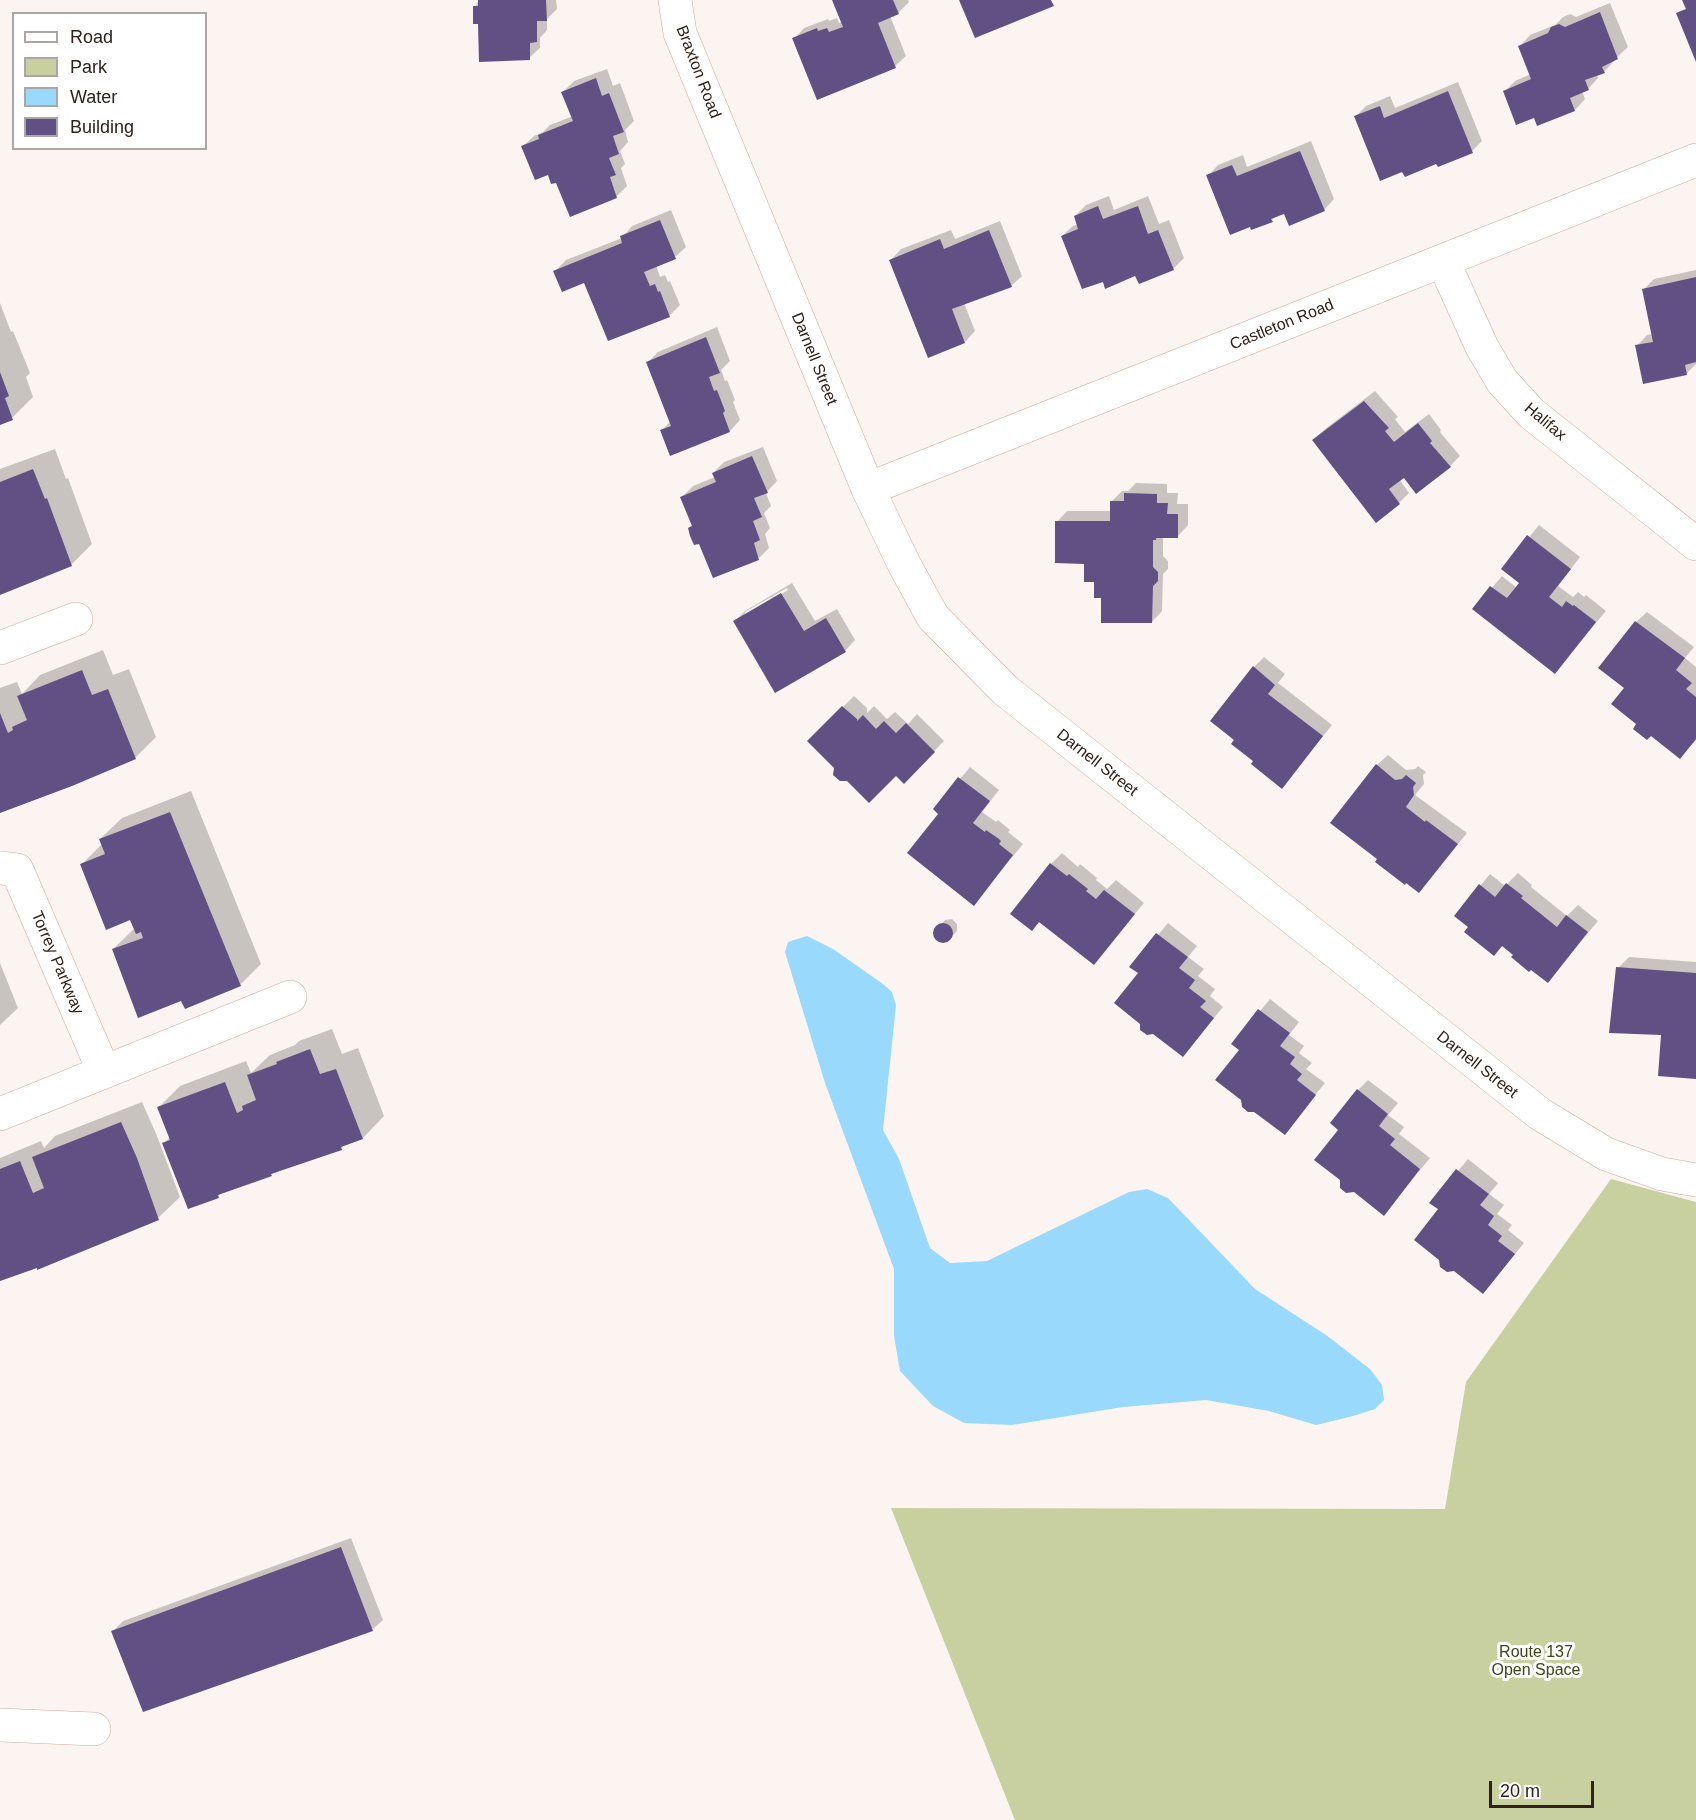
<!DOCTYPE html>
<html>
<head>
<meta charset="utf-8">
<style>
	body { margin:0 }
	#map { position:relative; width:1696px; height:1820px; overflow:hidden; background:#fcf4f1; font-family:Arial,sans-serif }
	canvas { display:block }
	.legend { position:absolute; left:12px; top:12px; width:195px; height:138px; box-sizing:border-box; background:#fff; border:2px solid #aca6a4; margin:0; padding:8px 10px; list-style:none; font-size:18px; color:#2f211b }
	.legend li { display:flex; align-items:center; gap:12px; height:30px }
	.legend b { width:30px; border:2px solid #aca6a4 }
	.scale { position:absolute; left:1489px; top:1781px; width:105px; height:27px; box-sizing:border-box; border:3px solid #2f211b; border-top:0; padding-left:8px; font-size:18px; line-height:21px; white-space:nowrap; color:#2f211b; -webkit-text-stroke:4px #fff; paint-order:stroke }
</style>
</head>
<body>
<div id="map">
<canvas width="1696" height="1820"></canvas>
<ul class="legend">
<li><b style="height:8px;background:#fff"></b>Road</li>
<li><b style="height:16px;background:#c8d09f"></b>Park</li>
<li><b style="height:16px;background:#98d9fc"></b>Water</li>
<li><b style="height:16px;background:#615083"></b>Building</li>
</ul>
<div class="scale">20 m</div>
</div>
<script>
const context = document.querySelector('canvas').getContext('2d');
context.lineJoin = 'round';
function fillPath(path, color) { context.fillStyle = color; context.fill(path, 'evenodd'); }
const shape = rows => new Path2D(rows.map(r => 'M' + r).join(''));
function trace(path, color, width, dash) { context.strokeStyle = color; context.lineWidth = width; context.lineCap = dash ? 'butt' : 'round'; context.setLineDash(dash || []); context.stroke(path); }
function write(font, color, halo, rows, align = 'center') {
  context.font = font + ' Arial,sans-serif'; context.lineWidth = 6; context.setLineDash([]); context.textBaseline = 'middle'; context.strokeStyle = halo; context.fillStyle = color; for (const [text, x, y, turn = 0] of rows) {
    context.save(); context.translate(x, y); context.rotate((+turn || 0) * Math.PI / 180); context.textAlign = isNaN(turn) ? turn : align; if (halo) context.strokeText(text, 0, 0); context.fillText(text, 0, 0); context.restore();
  }
}
fillPath(shape([
	[1611,1179,1696,1202,1696,1820,1015,1820,891,1508,1445,1509,1466,1382]
]), '#c8d09f');
fillPath(shape([
	[807,936,833,949,883,984,892,992,896,1005,883,1130,899,1159,930,1248,950,1263,987,1261,1129,1192,1147,1189,1168,1198,1255,1289,1326,1335,1370,1369,1382,1385,1384,1400,1375,1409,1353,1416,1316,1425,1269,1411,1206,1400,1123,1407,1012,1425,964,1423,933,1406,900,1371,894,1336,894,1269,825,1083,785,952,788,942]
]), '#98d9fc');
fillPath(shape([
	[479,0,556,0,557,9,547,19,547,30,540,38,540,48,529,58,479,23,475,7],
	[834,0,908,0,909,2,898,13,890,16,906,56,895,66,794,39,804,28,828,19,829,21,837,18,839,23,843,21],
	[1610,3,1628,47,1614,60,1614,61,1604,72,1597,74,1598,78,1588,89,1582,91,1585,99,1575,110,1535,116,1505,91,1515,81,1531,74,1520,46,1530,35,1555,25,1563,17,1570,14,1576,17],
	[607,69,613,86,620,83,634,121,625,130,628,142,620,151,625,164,621,168,627,186,616,197,557,181,523,146,534,136,543,132,550,125,573,116,563,92,574,81],
	[1458,82,1482,141,1472,151,1355,117,1366,106,1390,96,1395,108],
	[1311,141,1334,199,1324,210,1285,212,1277,215,1272,220,1208,176,1218,165,1243,155,1247,167],
	[1109,196,1114,210,1148,196,1159,224,1169,220,1184,258,1173,269,1103,280,1062,236,1073,226,1078,224,1075,216,1086,205],
	[671,210,686,247,675,257,656,265,660,277,665,275,668,282,670,281,680,305,669,316,585,281,555,271,566,260,622,238,632,226],
	[1000,221,1022,276,1011,286,964,303,975,331,965,342,891,260,901,249,951,230,955,239],
	[1696,270,1696,364,1686,374,1637,346,1647,335,1653,334,1643,290,1654,279],
	[0,303,11,332,13,331,30,373,26,377,33,397,12,418,0,423],
	[717,327,730,361,721,370,725,381,727,380,735,400,733,402,740,420,730,431,671,454,661,431,671,421,648,362,658,352],
	[1375,391,1398,417,1395,419,1405,432,1429,414,1441,430,1440,432,1460,456,1450,466,1404,476,1399,479,1409,493,1399,503,1314,440,1325,429],
	[763,447,777,481,766,493,771,506,764,513,770,528,765,534,769,548,759,558,700,542,689,528,693,524,682,497,693,486,715,477,713,473,724,462],
	[55,449,66,479,68,478,92,544,71,565,0,593,0,469],
	[1136,483,1167,484,1167,493,1178,493,1177,504,1188,504,1188,525,1178,536,1163,536,1163,556,1168,561,1168,569,1163,574,1162,611,1152,622,1096,581,1086,562,1057,522,1067,511,1111,511,1111,502,1122,491,1128,491],
	[1539,525,1580,557,1558,586,1573,597,1578,592,1584,597,1586,595,1606,611,1555,672,1474,609,1502,576,1517,588,1521,582,1503,569],
	[792,583,815,621,837,609,855,640,845,651,735,621,745,611],
	[787,588,788,590,745,616,745,612],
	[1647,612,1694,647,1685,658,1696,667,1696,740,1680,757,1638,724,1636,622],
	[103,650,113,675,129,669,156,737,135,758,0,811,0,688,17,682,22,694,40,675],
	[1264,657,1285,674,1278,683,1332,725,1282,787,1236,739,1254,667],
	[854,696,867,708,867,713,874,706,887,719,895,712,908,724,917,714,944,741,904,782,896,774,835,768,809,741],
	[1388,755,1406,770,1415,769,1418,766,1426,772,1423,775,1424,784,1415,795,1467,833,1419,891,1377,765],
	[970,767,999,790,982,812,996,822,998,820,1010,830,1008,832,1023,844,974,904,940,813,935,809],
	[191,791,261,964,240,985,182,999,113,949,135,928,131,918,81,865,102,844,100,839,122,818],
	[1062,853,1078,867,1080,864,1097,878,1096,880,1107,889,1116,880,1144,903,1094,963,1041,921,1032,929,1051,864],
	[1518,873,1532,885,1531,887,1567,916,1578,905,1598,921,1548,981,1503,945,1494,954,1470,927,1456,915,1490,874,1505,886],
	[952,919,957,924,957,931,947,942,940,942,935,937,934,931,945,920],
	[1168,923,1197,946,1188,957,1204,969,1198,976,1215,989,1210,996,1223,1007,1183,1055,1140,973,1132,966],
	[1629,957,1696,962,1696,1077,1663,1034,1618,968],
	[0,963,18,1008,0,1025],
	[1270,999,1299,1022,1289,1035,1304,1046,1299,1053,1312,1063,1306,1069,1325,1083,1284,1133,1241,1050,1233,1044],
	[332,1029,342,1054,358,1048,384,1116,363,1138,345,1144,341,1148,222,1192,218,1196,164,1143,170,1137,159,1107,180,1086,246,1061,251,1073,270,1055,295,1045,299,1041],
	[1368,1080,1398,1103,1388,1115,1404,1127,1399,1134,1430,1158,1384,1214,1340,1129,1358,1090],
	[142,1102,157,1136,180,1197,158,1218,79,1252,0,1281,0,1158,41,1141,44,1148,55,1136],
	[1468,1159,1498,1183,1489,1194,1504,1205,1497,1214,1512,1225,1508,1230,1524,1243,1484,1292,1440,1209,1431,1203],
	[351,1538,383,1620,372,1630,113,1631,123,1621]
]), '#0003');
fillPath(shape([
	[478,0,546,0,547,21,537,21,537,42,530,43,530,60,479,62,478,24,473,24,473,6,478,6],
	[832,0,893,0,899,14,878,23,896,68,817,100,792,38,817,28,818,31,827,28,829,32,843,27],
	[959,0,1051,0,1054,6,975,38],
	[1682,0,1696,0,1696,62,1676,13,1686,9],
	[1600,12,1618,59,1602,67,1605,73,1585,80,1589,90,1570,98,1575,111,1537,126,1534,118,1516,125,1503,91,1531,79,1518,46,1548,33,1551,27,1559,24,1565,27],
	[596,78,602,96,609,93,624,132,613,136,619,154,609,158,616,175,610,177,617,198,570,217,556,183,551,184,548,175,535,180,521,146,539,139,538,135,573,121,561,92],
	[1448,91,1473,153,1438,167,1436,164,1405,177,1402,172,1380,181,1354,116,1380,106,1384,118],
	[1300,151,1325,211,1289,226,1284,214,1271,219,1273,222,1251,230,1250,227,1230,235,1206,175,1232,165,1237,176],
	[1098,206,1103,219,1138,206,1148,234,1158,230,1174,270,1139,284,1135,276,1105,289,1103,282,1082,289,1061,236,1078,229,1074,216],
	[660,220,676,259,644,272,650,286,655,284,658,292,660,291,670,317,608,341,584,283,562,292,553,271,622,243,620,236],
	[989,230,1012,287,952,309,965,343,928,358,889,260,940,239,944,249],
	[1696,277,1696,362,1685,365,1687,375,1643,384,1635,345,1653,342,1642,289],
	[706,337,720,373,709,377,714,391,717,390,725,411,723,413,730,432,670,456,660,430,671,426,646,362],
	[0,372,9,396,5,398,13,420,0,425],
	[1364,401,1389,428,1385,431,1394,442,1418,423,1432,441,1430,443,1451,467,1416,494,1404,478,1389,489,1400,504,1376,523,1312,440],
	[752,456,768,493,754,498,762,517,753,521,760,540,754,543,759,560,713,578,699,544,694,545,690,536,688,528,692,526,680,497,716,482,712,473],
	[33,469,45,499,47,498,72,566,0,595,0,482],
	[1124,493,1157,494,1157,503,1168,503,1167,514,1178,514,1178,538,1156,538,1156,540,1153,540,1153,567,1158,572,1158,581,1153,586,1152,623,1101,623,1101,598,1094,598,1094,582,1084,582,1084,564,1055,563,1055,521,1110,521,1110,501,1124,501],
	[1527,535,1571,569,1549,597,1562,607,1566,601,1573,606,1574,605,1596,622,1555,674,1472,609,1490,586,1507,598,1519,583,1501,569],
	[781,593,804,631,826,618,846,652,775,693,733,621],
	[1635,621,1685,658,1676,670,1692,683,1686,689,1696,697,1696,739,1680,759,1651,736,1647,740,1633,729,1636,724,1611,704,1624,688,1598,668],
	[1253,666,1275,685,1268,694,1323,736,1282,789,1251,764,1253,761,1231,744,1234,740,1210,721],
	[82,670,92,695,108,689,136,759,72,786,0,813,0,713,8,733,13,730,12,727,27,720,17,696],
	[842,706,857,719,857,721,863,715,876,729,884,721,896,733,906,723,935,752,904,784,896,776,869,803,847,781,840,781,833,775,834,768,807,741],
	[1376,764,1395,780,1402,779,1406,775,1416,783,1413,787,1414,795,1406,807,1425,822,1426,820,1458,844,1419,893,1406,883,1405,885,1375,862,1377,859,1330,823],
	[958,777,990,801,973,823,985,832,986,830,999,839,1001,841,999,844,1013,855,974,906,907,853,938,814,933,809],
	[170,812,241,986,185,1009,181,1001,138,1018,112,949,143,938,141,932,136,934,130,920,106,930,80,864,105,854,99,839],
	[1050,863,1067,876,1069,874,1088,889,1086,891,1096,899,1104,890,1135,914,1094,965,1039,922,1032,931,1010,914],
	[1506,883,1523,896,1521,898,1557,927,1566,915,1588,932,1548,983,1531,970,1529,972,1511,957,1513,955,1502,946,1494,956,1464,932,1468,927,1454,916,1479,884,1495,897],
	'933 933a10 10 0 1 1 20 0a10 10 0 1 1-20 0Z',
	[1156,933,1188,957,1179,968,1195,980,1189,988,1206,1001,1200,1007,1214,1018,1183,1057,1153,1034,1147,1035,1140,1030,1140,1024,1114,1003,1138,973,1129,967],
	[1616,967,1696,973,1696,1079,1658,1076,1661,1035,1609,1033],
	[1258,1009,1290,1033,1280,1046,1295,1057,1290,1064,1302,1074,1297,1080,1316,1095,1285,1135,1254,1112,1248,1112,1242,1107,1241,1100,1215,1080,1239,1050,1231,1044],
	[310,1049,320,1074,336,1069,363,1139,341,1147,342,1150,333,1153,271,1174,272,1176,218,1195,219,1198,188,1209,162,1143,170,1140,157,1107,225,1082,237,1113,243,1110,242,1106,256,1100,247,1075,277,1064,276,1062],
	[1357,1089,1388,1114,1379,1126,1395,1139,1390,1145,1420,1169,1384,1216,1354,1192,1346,1193,1340,1188,1340,1180,1314,1160,1338,1130,1330,1123],
	[121,1122,137,1158,159,1220,37,1270,37,1268,0,1281,0,1169,20,1161,33,1193,44,1188,32,1157],
	[1456,1169,1489,1194,1480,1205,1494,1216,1488,1225,1502,1236,1498,1241,1515,1254,1483,1294,1454,1271,1447,1272,1440,1267,1439,1260,1414,1240,1438,1209,1429,1203],
	[341,1547,373,1631,143,1712,111,1631]
]), '#615083');
const minor = shape([
	[675,0,680,33,868,489,905,566,933,617,1005,690,1540,1114,1606,1154,1662,1174,1696,1180],
	[1443,261,1482,347,1502,381,1531,413,1696,544],
	[868,489,1696,160],
	[0,648,76,619],
	[0,868,17,870,104,1072],
	[0,1114,290,997],
	[0,1725,94,1729]
]);
trace(minor, '#cea99a', 34);
trace(minor, '#fff', 33);
write('16px', '#2f211b', '#fff', [
	["Braxton Road",698,72,69],
	["Castleton Road",1282,325,-22],
	["Darnell Street",814,359,68],
	["Halifax",1545,422,40],
	["Darnell Street",1097,763,38],
	["Torrey Parkway",57,963,67],
	["Darnell Street",1477,1065,38]
]);
write('16px', '#404618', '#fff', [
	["Route 137",1536,1653],
	["Open Space",1536,1671]
]);
</script>
</body>
</html>
